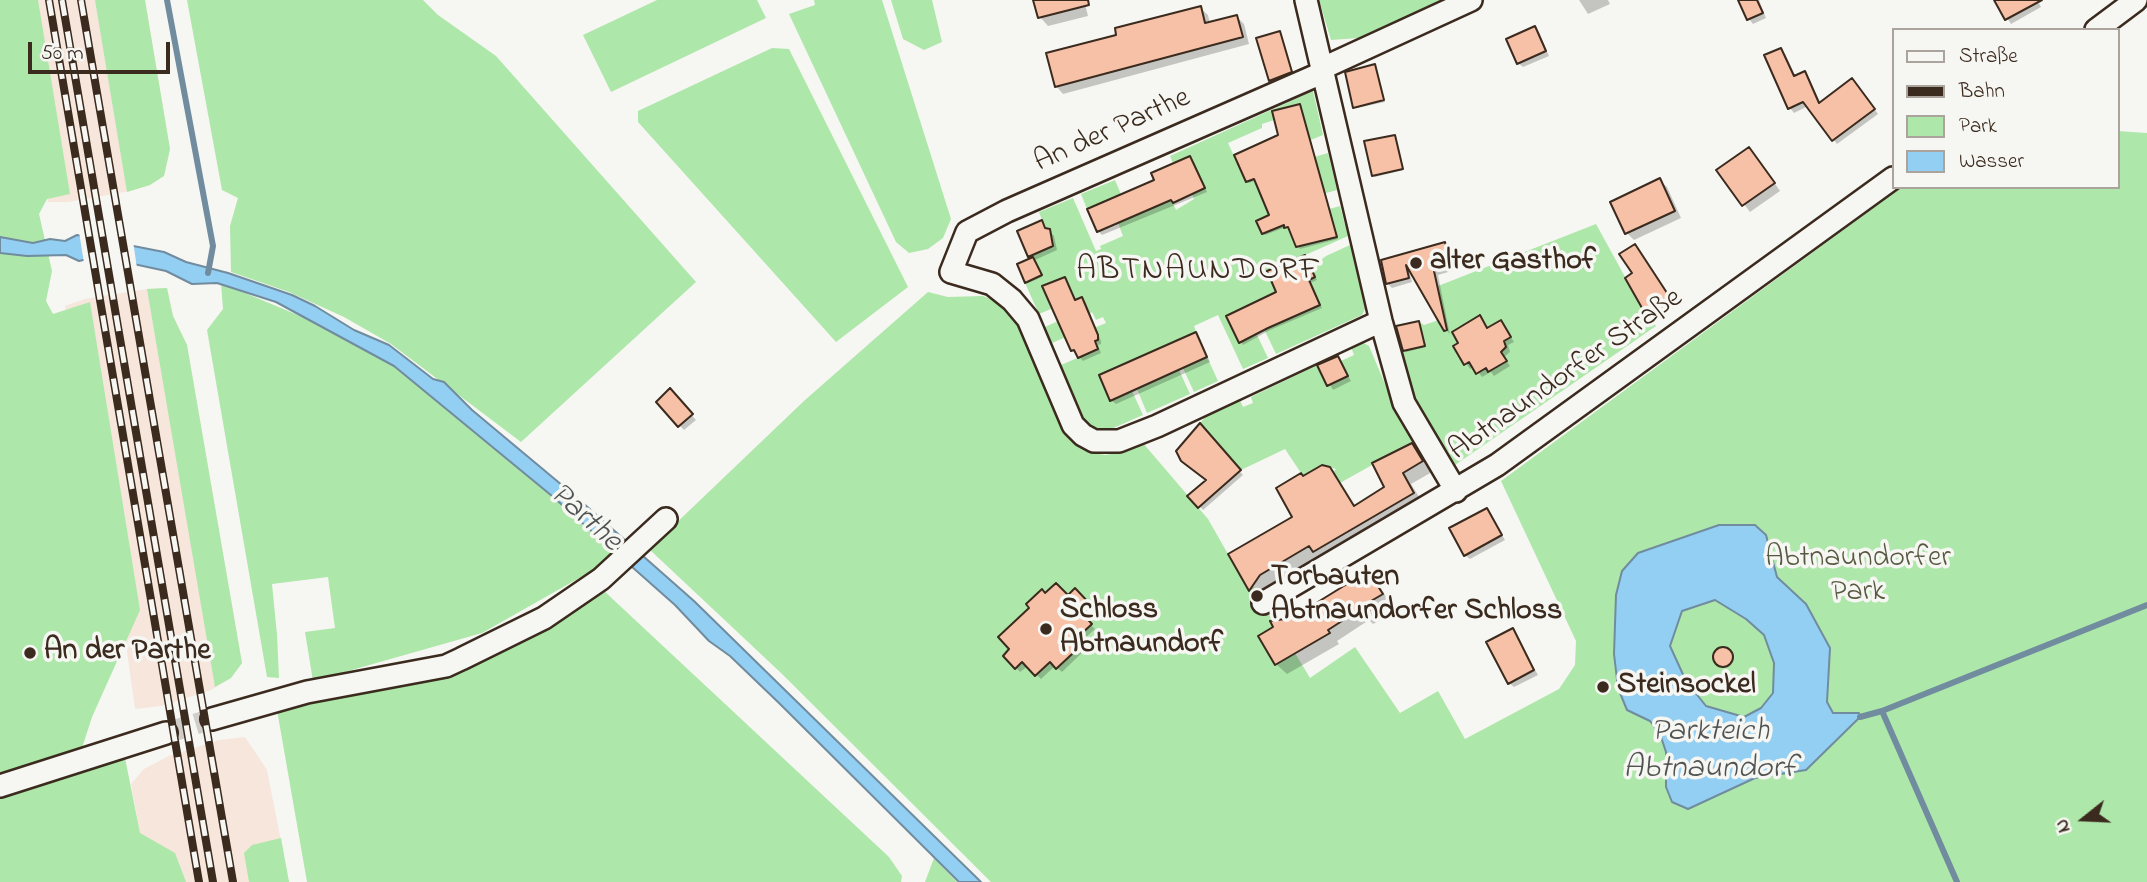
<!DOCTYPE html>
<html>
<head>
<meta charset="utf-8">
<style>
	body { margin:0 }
	#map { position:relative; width:2147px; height:882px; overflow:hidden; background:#f6f6f2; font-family:"Indie Flower",sans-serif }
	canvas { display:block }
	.legend { position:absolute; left:1892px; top:28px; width:228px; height:161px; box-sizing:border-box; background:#f6f6f2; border:2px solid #aba49d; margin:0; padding:9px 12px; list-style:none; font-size:21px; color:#3b2a1e }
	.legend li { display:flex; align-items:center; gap:14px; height:35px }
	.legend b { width:35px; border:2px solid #aba49d }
	.north { position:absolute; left:2049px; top:784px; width:70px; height:70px; -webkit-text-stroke:5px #f6f6f2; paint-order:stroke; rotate:252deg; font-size:19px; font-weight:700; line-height:28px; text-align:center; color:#3b2a1e }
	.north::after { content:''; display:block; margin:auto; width:24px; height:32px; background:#3b2a1e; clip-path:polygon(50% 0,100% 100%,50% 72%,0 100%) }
	.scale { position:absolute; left:28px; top:42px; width:142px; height:32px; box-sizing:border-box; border:4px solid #3b2a1e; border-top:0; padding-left:9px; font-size:21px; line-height:24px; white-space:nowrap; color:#3b2a1e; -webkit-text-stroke:5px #f6f6f2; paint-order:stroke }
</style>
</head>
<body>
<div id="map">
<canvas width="2147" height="882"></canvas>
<ul class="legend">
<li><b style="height:9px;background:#f6f6f2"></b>Straße</li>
<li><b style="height:9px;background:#3b2a1e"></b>Bahn</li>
<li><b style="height:19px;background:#aee7aa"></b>Park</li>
<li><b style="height:19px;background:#93cef3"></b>Wasser</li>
</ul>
<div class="north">N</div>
<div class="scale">50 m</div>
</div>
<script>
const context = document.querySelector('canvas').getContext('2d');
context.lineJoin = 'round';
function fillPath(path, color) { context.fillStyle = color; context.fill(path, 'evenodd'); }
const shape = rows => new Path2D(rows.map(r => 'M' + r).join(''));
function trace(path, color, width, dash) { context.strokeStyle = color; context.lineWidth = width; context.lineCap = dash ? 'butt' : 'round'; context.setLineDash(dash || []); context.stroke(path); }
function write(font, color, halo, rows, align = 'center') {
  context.font = font + ' "Indie Flower",sans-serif'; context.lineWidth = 7; context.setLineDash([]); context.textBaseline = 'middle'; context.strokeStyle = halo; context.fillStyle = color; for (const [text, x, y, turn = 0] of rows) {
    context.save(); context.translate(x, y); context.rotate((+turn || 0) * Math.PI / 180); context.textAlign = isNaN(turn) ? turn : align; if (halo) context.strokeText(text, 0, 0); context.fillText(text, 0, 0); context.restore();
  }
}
fillPath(shape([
	[0,0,145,0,170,149,164,176,150,185,130,191,68,202,48,202],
	[167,288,173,316,187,345,242,663,231,678,211,690,161,706,135,709,126,644,65,306,85,299,147,289],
	[245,737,267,770,289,882,157,882,140,833,131,784,144,769,169,756,219,740]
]), '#f6e6dc');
fillPath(shape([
	[0,0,38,0,70,194,47,199,39,214,52,271,46,301,53,314,90,302,140,610,92,717,82,748,45,766,0,779],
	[95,0,145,0,170,149,164,176,150,185,127,192],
	[187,0,423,0,438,15,496,56,696,282,521,442,391,344,344,317,289,292,231,272,230,226,238,198,222,190],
	[657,0,757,0,766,18,611,92,583,35],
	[814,0,882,0,951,219,943,238,928,249,909,253,896,242,789,14,815,5],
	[891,0,932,0,942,42,924,50,903,39],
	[1319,0,1441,0,1358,38,1331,40],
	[772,48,789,49,908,287,836,342,638,122,638,111],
	[1313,91,1323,135,1266,158,1307,130,1300,104,1272,111,1274,120,1262,124,1262,128,1228,143,1246,182,1254,179,1259,190,1314,157,1328,153,1337,190,1305,199,1256,221,1262,234,1283,226,1285,228,1297,224,1300,232,1291,235,1296,247,1336,237,1329,209,1340,206,1348,236,1267,272,1273,285,1284,280,1292,317,1320,305,1309,280,1315,277,1311,267,1326,256,1350,245,1365,309,1362,315,1276,354,1265,331,1268,329,1255,302,1233,312,1241,330,1235,333,1240,343,1257,335,1268,358,1243,369,1218,315,1194,326,1196,332,1099,375,1110,401,1132,391,1143,415,1111,429,1093,429,1086,423,1061,365,1098,349,1094,328,1106,323,1103,317,1096,320,1092,312,1087,316,1066,337,1052,343,1045,327,1086,308,1075,300,1065,277,1042,286,1051,309,1039,314,1025,283,1042,275,1033,255,1053,246,1050,230,1045,228,1039,212,1073,198,1096,251,1101,249,1100,246,1123,236,1118,223,1121,221,1087,209,1081,194,1115,180,1130,216,1171,199,1176,210,1194,199,1191,192,1202,183,1190,156,1173,163,1170,156],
	[2117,131,2147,133,2147,882,991,882,780,672,649,549,805,400,928,292,948,297,983,296,1000,303,1021,330,1058,420,1078,446,1089,452,1105,455,1118,453,1142,442,1208,519,1245,584,1253,586,1273,620,1271,628,1258,636,1275,665,1295,653,1310,678,1355,647,1400,713,1438,691,1465,739,1559,689,1575,665,1576,641,1501,481,1902,187,2117,187],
	[1596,224,1646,315,1649,314,1656,326,1455,465,1415,401,1401,351,1425,345,1419,322,1424,325,1436,321,1444,316,1438,286],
	[221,283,305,318,386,357,445,400,618,556,482,633,313,681,305,632,335,628,328,577,272,584,277,635,279,678,267,677,207,330,223,309],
	[167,288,173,316,187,345,242,663,231,678,215,687,147,289],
	[1362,342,1369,346,1393,403,1413,442,1340,483,1333,472,1336,469,1322,465,1303,476,1285,449,1241,470,1200,423,1208,414,1239,398,1243,407,1253,403,1251,397,1317,365,1328,386,1347,376,1341,361,1354,355,1351,347],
	[1207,357,1218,381,1194,392,1183,368],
	[1179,370,1190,394,1147,413,1137,389],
	[603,590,889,857,902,876,901,882,307,882,277,710,325,696,421,679],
	[124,753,140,833,175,853,186,882,0,882,0,794],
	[281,838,289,882,249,882,244,853,252,845],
	[934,858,957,882,925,882]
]), '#aee7aa');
const water = shape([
	[77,235,164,252,186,262,228,273,292,295,315,306,354,330,389,345,433,379,444,382,472,410,575,496,694,601,981,882,959,882,779,703,730,656,709,641,675,605,552,496,394,366,276,302,217,283,192,284,166,271,129,263,92,258,79,261,66,255,27,256,0,253,0,237,33,243,50,239,65,241,77,235],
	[1719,525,1755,525,1766,535,1777,577,1806,604,1830,648,1827,702,1833,713,1859,713,1860,717,1806,770,1755,778,1688,809,1672,802,1666,787,1666,752,1660,734,1650,721,1627,710,1618,688,1614,654,1616,595,1622,571,1638,553,1719,525],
	[1715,600,1746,619,1764,635,1774,663,1773,693,1761,708,1744,717,1706,706,1686,681,1670,646,1682,611,1715,600]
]);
fillPath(water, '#93cef3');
trace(water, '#708c9e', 2);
fillPath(shape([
	[79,232,133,241,137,268,92,262,84,263]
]), '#f6f6f2');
fillPath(shape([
	[1035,0,1084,0,1088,16,1048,26,1040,17],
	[1579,0,1608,0,1610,4,1588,14],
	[1740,0,1759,0,1766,18,1753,24,1749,19],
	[1996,0,2037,0,2041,7,2011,24],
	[1200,8,1208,15,1210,24,1237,17,1244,24,1249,44,1063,94,1056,86,1118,36],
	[1535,28,1539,32,1549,56,1523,67,1518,63],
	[1280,33,1293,73,1272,82,1270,80],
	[1781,50,1785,54,1796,77,1805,73,1809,78,1821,104,1857,85,1878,114,1837,144,1808,106,1794,113,1790,108],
	[1375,66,1385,102,1357,108,1355,107],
	[1300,106,1338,239,1300,249,1290,229,1286,227,1265,235,1263,233,1272,216,1256,180,1249,183,1247,181],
	[1394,136,1403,170,1375,177,1373,175],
	[1756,156,1780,191,1750,212,1719,171],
	[1190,158,1194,162,1207,192,1102,235,1098,231,1156,181],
	[1659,180,1667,187,1681,218,1634,240,1627,233,1612,202],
	[1042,223,1054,236,1057,250,1035,260,1042,277,1028,283,1027,282,1032,259,1029,256],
	[1445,244,1449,248,1455,270,1438,275,1450,335,1409,270,1412,282,1392,288,1387,283,1383,261],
	[1634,246,1677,306,1655,321,1648,314,1627,278,1634,273],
	[1305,257,1317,280,1310,283,1322,308,1270,330,1243,345,1228,317,1278,293],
	[1065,279,1077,302,1082,299,1086,303,1101,341,1101,344,1098,345,1101,353,1083,361,1073,350],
	[1480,318,1488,330,1501,322,1514,342,1508,345,1510,352,1504,357,1510,366,1494,376,1491,372,1482,377,1474,366,1470,369,1455,347],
	[1418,323,1426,347,1406,352,1405,350],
	[1196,334,1200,339,1210,362,1116,404,1111,400],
	[1338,358,1351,381,1333,390,1320,366],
	[670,391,696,420,684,430,658,402],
	[1200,426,1243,475,1203,510,1190,496,1208,480],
	[1412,445,1422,455,1432,472,1411,484,1423,503,1324,561,1319,556,1270,585,1260,600,1251,590,1231,555,1295,517,1304,478,1329,468,1336,475,1333,475,1357,514,1360,512,1339,478,1356,506,1386,487],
	[1487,510,1505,540,1470,559,1465,555],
	[1368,573,1378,583,1391,605,1380,612,1384,618,1373,624,1369,620,1337,641,1339,644,1287,674,1276,664,1286,621],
	[1075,591,1093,609,1084,618,1095,629,1083,640,1089,646,1062,672,1055,666,1041,679,1028,666,1020,672,1005,656,1045,595,1068,598],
	[1512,630,1538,675,1514,687,1509,683],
	'1715 658a9 9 0 1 1 18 0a9 9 0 1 1-18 0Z'
]), '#0003');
trace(shape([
	[167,0,213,246,208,273],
	[1882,711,1957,882],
	[1860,717,1882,711,2147,605]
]), '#708c9e', 6);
const building = shape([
	[1033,0,1088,0,1089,5,1038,18,1033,0],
	[1738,0,1757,0,1763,13,1747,20,1738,0],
	[1994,0,2042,0,2005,20,1994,0],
	[1201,6,1205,23,1237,15,1243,37,1055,87,1046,53,1116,35,1115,28,1201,6],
	[1535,26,1546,51,1517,64,1506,39,1535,26],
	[1280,31,1292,72,1269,81,1256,38,1280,31],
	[1781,48,1794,76,1805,71,1819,103,1852,78,1875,109,1832,141,1803,102,1788,109,1764,55,1781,48],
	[1375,64,1384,100,1353,108,1345,72,1375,64],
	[1300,104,1337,237,1296,247,1288,227,1284,228,1284,225,1262,234,1256,221,1269,215,1254,179,1246,182,1234,155,1278,135,1272,111,1300,104],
	[1395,135,1403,169,1372,176,1364,141,1395,135],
	[1749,147,1775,183,1742,206,1716,170,1749,147],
	[1190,156,1205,188,1173,203,1171,200,1097,232,1087,209,1154,180,1151,173,1190,156],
	[1660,178,1675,211,1625,234,1610,202,1660,178],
	[1042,220,1045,228,1050,229,1053,246,1028,257,1017,231,1042,220],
	[1445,242,1452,266,1434,271,1447,330,1444,331,1406,265,1409,278,1386,284,1381,260,1445,242],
	[1635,244,1671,299,1646,315,1625,278,1632,273,1619,254,1635,244],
	[1305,255,1315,277,1309,280,1320,305,1268,328,1239,343,1226,316,1276,292,1267,271,1305,255],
	[1033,257,1042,275,1025,283,1017,264,1033,257],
	[1065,277,1075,300,1082,297,1098,335,1098,340,1095,341,1098,349,1078,358,1074,350,1071,351,1042,286,1065,277],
	[1480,315,1487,328,1501,320,1511,337,1504,341,1506,347,1501,352,1507,361,1488,372,1486,368,1476,374,1469,362,1464,365,1453,346,1458,343,1452,332,1480,315],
	[1419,321,1425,346,1403,351,1396,326,1419,321],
	[1196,332,1207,357,1110,401,1099,375,1196,332],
	[1338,356,1348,376,1327,386,1317,365,1338,356],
	[670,388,693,414,678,427,656,402,670,388],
	[1200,423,1241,470,1198,508,1187,496,1206,480,1181,461,1176,451,1200,423],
	[1412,443,1423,461,1403,473,1414,493,1313,552,1309,546,1260,575,1249,591,1228,554,1292,517,1276,488,1301,473,1303,476,1322,465,1330,467,1354,506,1384,487,1372,463,1412,443],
	[1487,508,1502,535,1464,556,1449,528,1487,508],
	[1368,571,1383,594,1371,601,1375,607,1362,615,1359,610,1328,630,1330,633,1275,665,1258,636,1273,627,1270,621,1285,619,1313,605,1368,571],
	[1056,583,1068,595,1075,588,1090,604,1081,612,1092,624,1080,635,1086,641,1056,669,1050,662,1035,676,1022,662,1015,669,1003,656,1009,649,998,637,1029,608,1026,604,1042,589,1045,593,1056,583],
	[1513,628,1534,670,1508,684,1486,642,1513,628],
	'1713 657a10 10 0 1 1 20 0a10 10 0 1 1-20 0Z'
]);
fillPath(building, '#f6c1a7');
trace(building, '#3b2a1e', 2);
trace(shape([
	[166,733,212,719]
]), '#d1cdc8', 21, [21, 10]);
const minor = shape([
	[1306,0,1381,321,1404,403,1456,491],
	[2096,30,2136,0],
	[1323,68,1471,0],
	[1324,72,1007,211,967,232,951,272,992,284,1012,300,1028,319,1073,425,1083,435,1094,441,1119,441,1157,426,1381,321],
	[1263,603,1497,465,1893,178],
	[212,719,307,692,446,666,461,659,544,618,601,579,666,519],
	[0,786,166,733]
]);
trace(minor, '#3b2a1e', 26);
trace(minor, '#f6f6f2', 21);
const rail = shape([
	[49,0,199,882],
	[62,0,213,882],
	[81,0,233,882]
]);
trace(rail, '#3b2a1e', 8);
trace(rail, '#f6f6f2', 5, [16]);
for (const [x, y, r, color] of [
	[1416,263,7,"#3b2a1e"],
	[1257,596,7,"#3b2a1e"],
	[1046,629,7,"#3b2a1e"],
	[30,653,7,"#3b2a1e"],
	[1603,687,7,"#3b2a1e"]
]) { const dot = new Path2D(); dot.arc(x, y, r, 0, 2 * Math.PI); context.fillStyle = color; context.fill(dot); trace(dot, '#f6f6f2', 2.5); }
write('30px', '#3b2a1e', '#f6f6f2', [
	["An der Parthe",1113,132,-24],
	["Abtnaundorfer Straße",1567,376,-35]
]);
write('bold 30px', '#3b2a1e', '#f6f6f2', [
	["alter Gasthof",1430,263],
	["Torbauten",1271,579],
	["Abtnaundorfer Schloss",1271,613],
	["Schloss",1060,612],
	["Abtnaundorf",1060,646],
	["An der Parthe",44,653],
	["Steinsockel",1617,687]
], 'left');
write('30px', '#585941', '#f6f6f2', [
	["Abtnaundorfer",1858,560],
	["Park",1858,594]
]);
context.letterSpacing = '2px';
write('32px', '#3b2a1e', '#f6f6f2', [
	["ABTNAUNDORF",1199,273]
]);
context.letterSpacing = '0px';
write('italic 32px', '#515353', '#f6f6f2', [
	["Parthe",584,519,42],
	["Parkteich",1710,734],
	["Abtnaundorf",1710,771]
]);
</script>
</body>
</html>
